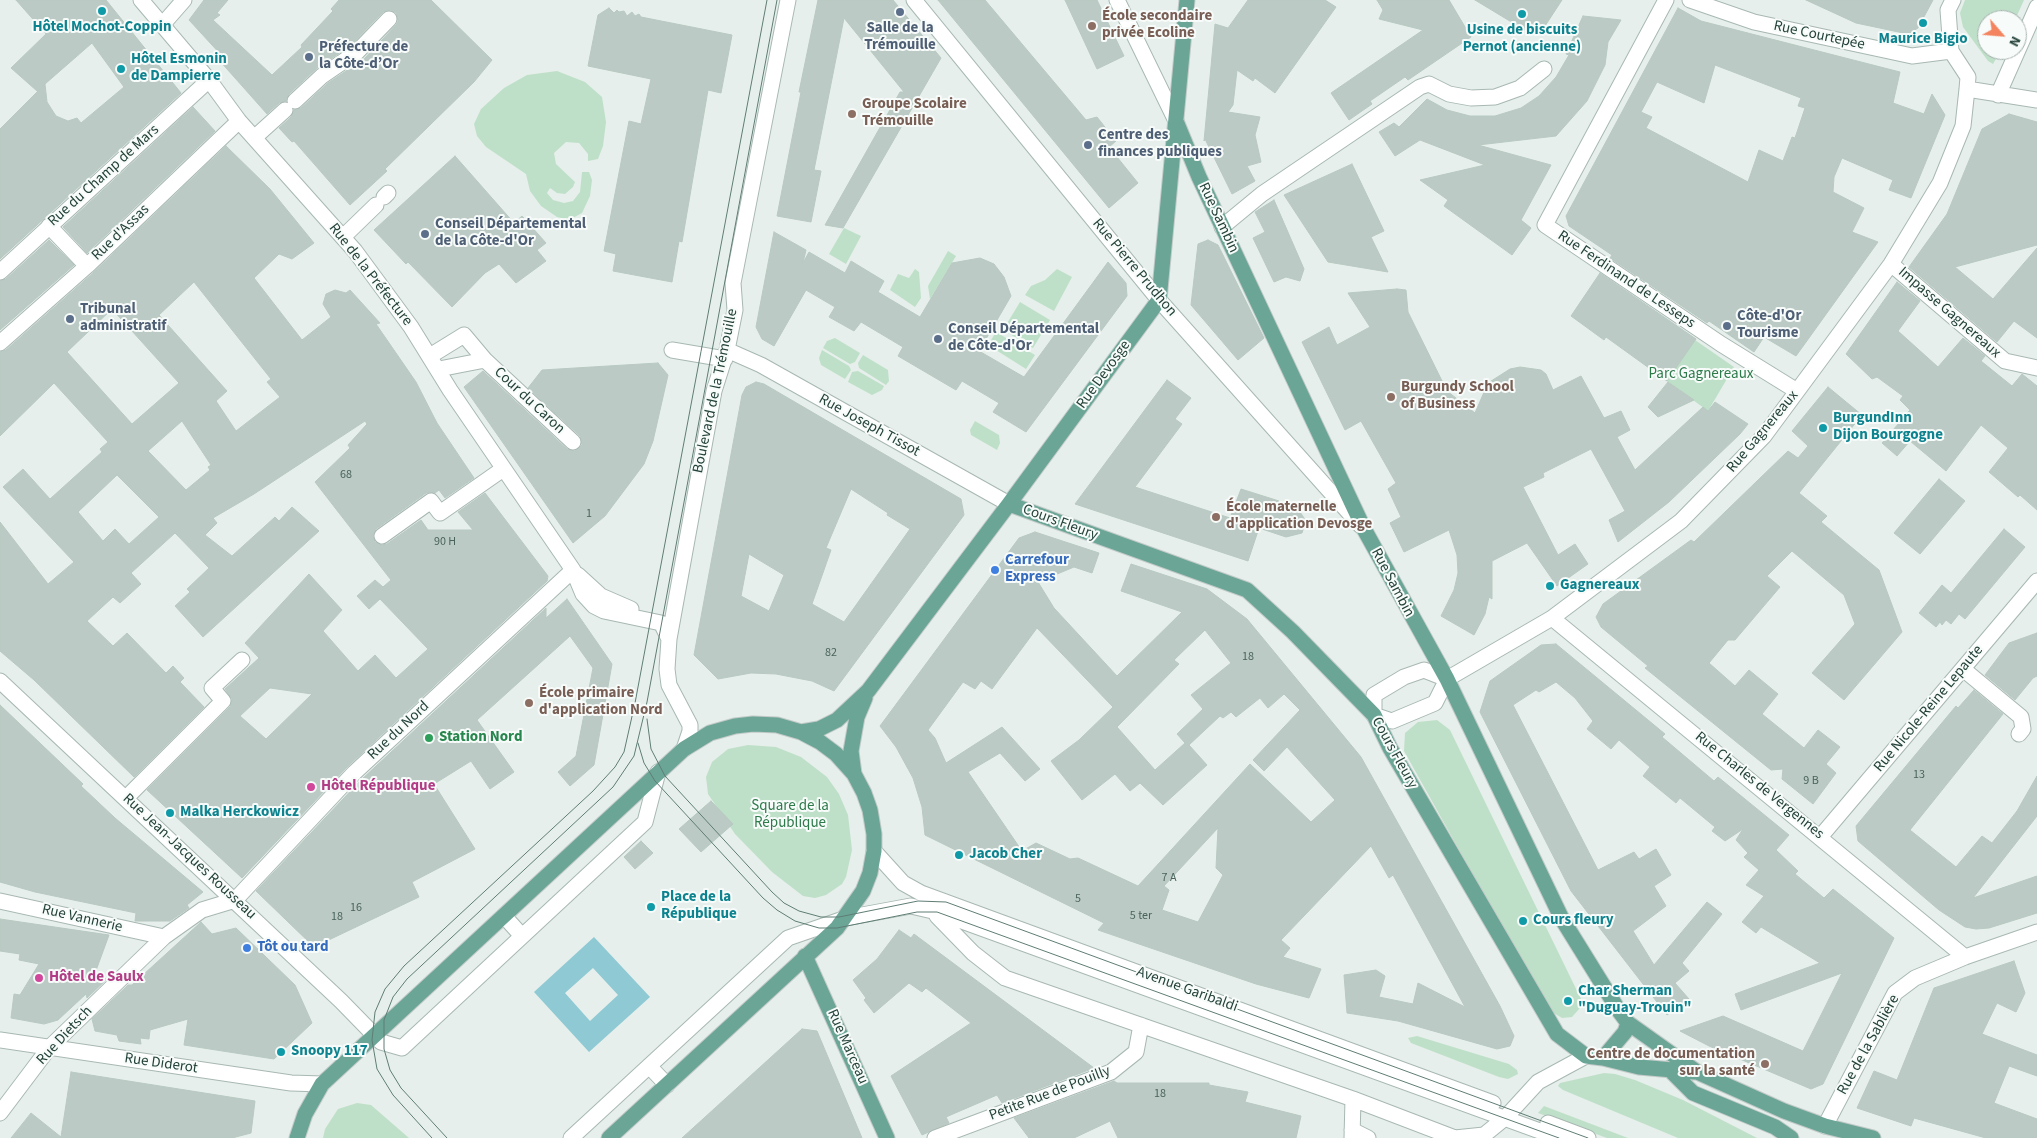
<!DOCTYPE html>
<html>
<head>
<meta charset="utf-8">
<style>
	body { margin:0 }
	#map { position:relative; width:2037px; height:1138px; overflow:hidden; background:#e6efeb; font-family:"Source Sans 3",sans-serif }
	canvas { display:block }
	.north { position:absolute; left:1977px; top:10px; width:50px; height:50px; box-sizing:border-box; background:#f7fbf9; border:1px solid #a3b1ad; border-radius:50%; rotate:117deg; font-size:14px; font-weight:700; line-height:20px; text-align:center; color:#24423a }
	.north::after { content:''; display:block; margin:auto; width:18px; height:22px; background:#f4845f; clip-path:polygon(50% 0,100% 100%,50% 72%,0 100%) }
</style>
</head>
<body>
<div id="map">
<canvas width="2037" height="1138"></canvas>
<div class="north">N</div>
</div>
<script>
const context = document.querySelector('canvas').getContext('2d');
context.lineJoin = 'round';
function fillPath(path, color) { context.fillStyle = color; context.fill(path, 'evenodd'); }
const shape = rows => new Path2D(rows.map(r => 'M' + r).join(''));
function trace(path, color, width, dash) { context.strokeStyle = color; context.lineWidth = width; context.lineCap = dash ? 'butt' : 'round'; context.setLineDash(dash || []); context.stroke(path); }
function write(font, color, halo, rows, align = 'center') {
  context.font = font + ' "Source Sans 3",sans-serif'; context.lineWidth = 4; context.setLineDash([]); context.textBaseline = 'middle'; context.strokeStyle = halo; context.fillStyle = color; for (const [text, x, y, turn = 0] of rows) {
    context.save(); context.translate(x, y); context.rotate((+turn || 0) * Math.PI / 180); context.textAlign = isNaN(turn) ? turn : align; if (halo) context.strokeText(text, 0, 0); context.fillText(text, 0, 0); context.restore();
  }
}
fillPath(shape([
	[1965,0,2024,0,2015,20,1987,20,1987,50,2001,50,1993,64,1988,61,1963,27,1960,13],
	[557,71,585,82,602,97,606,122,603,146,598,159,588,161,588,154,579,143,566,142,554,153,556,164,575,182,573,187,565,194,557,193,550,188,547,193,553,200,564,203,573,201,580,192,582,172,589,172,592,180,590,196,582,213,569,220,557,217,541,206,530,191,526,174,486,147,477,136,474,124,481,109,504,88,527,75],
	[844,228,861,236,846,264,829,254],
	[948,251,956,256,930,299,928,286],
	[915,269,919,272,921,298,915,307,890,290,898,274,909,278],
	[1057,269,1072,277,1054,311,1025,295,1031,286,1045,280],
	[1020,302,1050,320,1033,348,1003,330],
	[996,332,1035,355,1026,369,988,345],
	[835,338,860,353,855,362,850,364,823,348,827,341],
	[1695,340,1734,367,1708,411,1667,381],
	[822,350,849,366,851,370,845,379,821,365,819,358],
	[863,355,888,370,889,381,886,385,859,368,858,363],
	[858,371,884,386,882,390,872,395,848,382,852,372],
	[975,421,999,435,1000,443,997,450,971,435,970,430],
	[1437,720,1450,730,1581,999,1580,1008,1572,1017,1562,1018,1552,1012,1496,916,1404,751,1405,733,1418,722],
	[748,745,776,747,801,757,827,777,839,794,848,815,852,850,846,877,842,884,826,895,815,898,803,896,772,872,735,834,708,794,706,777,712,762,728,749],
	[1417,1036,1509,1064,1517,1070,1518,1074,1508,1079,1499,1077,1411,1043,1408,1038],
	[1604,1073,1615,1074,1635,1080,1683,1100,1757,1138,1678,1138,1563,1090,1558,1086,1560,1083],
	[357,1103,371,1105,409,1138,323,1138,325,1129,338,1109],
	[1544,1106,1628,1138,1607,1138,1538,1113]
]), '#bfe0c8');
fillPath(shape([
	[594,937,650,997,589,1052,534,992],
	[593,968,618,995,590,1021,565,993]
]), '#8ec9d4');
const building = shape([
	[16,0,106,0,181,93,0,259,0,129,45,84,47,102,56,116,68,121,77,118,81,123,124,87,92,43,37,91,11,68,46,34,16,0],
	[204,0,228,0,217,13,220,15,213,20,272,75,302,47,301,45,333,11,331,9,339,0,431,0,492,60,474,82,385,169,387,171,350,205,294,141,292,142,279,128,291,117,294,110,301,108,328,83,364,59,396,25,398,21,396,13,391,10,383,12,351,45,316,69,289,94,286,101,279,103,267,114,219,60,223,57,189,20,204,0],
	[818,0,893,0,941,58,843,228,825,225,900,92,904,92,844,18,814,170,821,171,811,222,777,216,801,92,799,92,818,0],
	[938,0,985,0,1086,120,1097,117,1116,141,1109,147,1138,183,1109,208,938,0],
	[1065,0,1097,0,1124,56,1097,69,1065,0],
	[1248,0,1325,0,1336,7,1275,93,1255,78,1253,81,1237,70,1233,105,1228,112,1260,117,1255,135,1261,162,1247,166,1255,181,1232,194,1205,139,1204,141,1215,24,1228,28,1248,0],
	[1377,0,1449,0,1471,37,1408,80,1405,77,1370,101,1372,104,1349,120,1331,93,1423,30,1379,19,1383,10,1377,0],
	[1475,0,1562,0,1543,29,1528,32,1475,0],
	[1806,0,1933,0,1918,28,1908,34,1856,23,1806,0],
	[609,8,614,13,617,10,619,12,624,11,627,16,632,12,635,16,639,14,641,17,732,35,721,93,708,90,682,242,679,241,672,282,613,271,616,254,604,251,629,121,641,124,651,79,588,66,598,15,609,8],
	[1678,8,1701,21,1900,72,1893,103,1924,114,1932,94,1945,115,1911,198,1889,190,1893,180,1842,158,1834,177,1833,192,1864,208,1852,232,1878,242,1796,356,1764,337,1754,352,1709,321,1707,323,1610,258,1612,255,1569,226,1566,216,1678,8],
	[1715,65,1801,98,1798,106,1805,108,1795,138,1792,137,1783,161,1759,150,1748,182,1646,128,1652,117,1641,112,1657,82,1704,103,1715,65],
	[1583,16,1621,20,1608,42,1605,65,1587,101,1556,136,1478,145,1551,165,1521,220,1531,228,1512,255,1444,206,1448,200,1420,180,1485,165,1420,140,1395,156,1379,132,1394,123,1399,127,1427,99,1447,110,1470,116,1495,116,1521,108,1539,96,1556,77,1569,55,1566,54,1583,16],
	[193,107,215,131,87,253,63,227,193,107],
	[2009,114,2037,122,2037,245,1955,267,1993,299,2037,248,2037,338,2014,321,1997,342,1909,267,1947,214,1982,129,2009,114],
	[226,146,270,189,314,243,292,259,279,254,254,278,302,340,331,317,323,304,326,294,335,290,346,293,350,290,380,323,376,324,416,382,437,423,474,478,445,498,439,490,435,493,426,493,376,529,373,536,375,542,382,545,387,544,421,520,428,530,473,530,458,512,485,493,548,576,547,581,347,767,242,878,147,790,230,707,232,699,225,689,259,658,245,643,309,574,342,610,323,631,358,671,375,655,396,678,428,649,380,599,369,609,357,596,375,580,383,587,391,580,315,482,350,448,348,445,367,424,365,421,254,494,213,518,217,523,205,535,232,556,275,517,279,521,292,507,319,531,203,637,175,606,190,592,187,589,209,568,175,533,131,573,141,584,120,603,113,597,87,621,113,646,127,633,166,673,173,666,184,678,180,682,204,707,134,777,34,680,0,651,0,522,48,584,74,562,3,487,23,469,50,499,102,452,100,449,108,442,54,383,0,436,0,352,6,350,93,273,226,146],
	[194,282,271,379,267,382,280,397,236,431,216,401,227,391,159,315,194,282],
	[112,309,179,383,132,424,67,352,112,309],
	[182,421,211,465,208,467,210,470,186,490,148,451,182,421],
	[117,475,159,517,129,544,115,529,103,541,78,512,117,475],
	[270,688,312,694,266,739,240,716,270,688],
	[455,156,514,223,522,216,546,243,537,250,546,261,516,283,499,264,485,273,452,307,408,262,406,264,374,230,455,156],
	[1352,164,1384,231,1371,237,1388,272,1328,262,1284,195,1352,164],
	[1274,200,1304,269,1300,281,1286,277,1274,282,1253,238,1265,232,1255,212,1274,200],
	[774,232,806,250,803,263,809,252,845,273,851,261,884,281,878,292,920,317,952,263,980,258,994,264,1004,277,1011,296,979,351,1024,377,1108,262,1126,283,1127,296,1026,432,993,412,999,403,962,381,956,390,898,356,903,347,861,322,854,331,829,317,835,307,806,290,774,346,762,339,756,327,774,232],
	[49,240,74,265,0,330,0,281,6,279,49,240],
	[1208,240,1218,245,1264,338,1238,360,1191,305,1198,244,1208,240],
	[1600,273,1696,339,1667,381,1606,337,1604,340,1571,316,1600,273],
	[1897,282,1920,301,1898,331,1938,367,1963,338,1985,356,1981,361,2012,386,2022,374,2037,386,2037,510,2020,495,2018,497,1989,472,2008,448,1981,425,1946,471,1910,441,1897,456,1882,443,1910,410,1900,400,1903,396,1877,377,1872,379,1846,354,1897,282],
	[1397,289,1406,290,1408,312,1447,391,1475,413,1488,383,1510,369,1520,367,1541,370,1546,374,1553,390,1581,376,1604,418,1621,411,1630,430,1617,437,1635,470,1703,407,1708,411,1715,402,1748,424,1740,434,1669,502,1618,542,1609,520,1625,511,1591,449,1543,473,1544,477,1523,487,1558,555,1575,544,1588,564,1557,586,1527,543,1492,561,1492,599,1489,597,1485,614,1474,635,1441,616,1454,590,1458,573,1457,555,1449,530,1404,552,1390,523,1401,517,1388,489,1396,483,1361,421,1345,430,1302,342,1329,327,1337,345,1370,327,1348,293,1397,289],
	[658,363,668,375,653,441,644,464,605,516,573,543,464,387,483,371,567,449,575,451,582,445,580,436,528,388,542,370,658,363],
	[1167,380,1191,398,1175,419,1182,424,1135,487,1230,518,1241,489,1279,501,1278,503,1300,512,1306,521,1302,533,1286,537,1259,528,1248,561,1075,504,1167,380],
	[756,382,764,384,961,499,964,515,834,691,812,681,776,674,751,673,718,679,694,655,742,395,746,387,756,382],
	[851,489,888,513,887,515,910,529,844,622,812,604,831,550,826,548,851,489],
	[749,554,784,575,769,611,741,596,749,554],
	[1668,382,1694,400,1658,417,1648,407,1668,382],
	[1828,387,1862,415,1799,493,1827,516,1821,522,1879,570,1902,632,1844,700,1812,673,1855,624,1844,595,1792,551,1767,576,1780,587,1735,640,1728,640,1709,663,1735,686,1749,670,1778,694,1762,714,1804,748,1818,730,1840,747,1826,764,1836,773,1813,804,1782,779,1783,769,1771,770,1645,668,1648,666,1601,627,1596,617,1603,604,1691,540,1694,542,1788,451,1798,458,1808,446,1792,431,1828,387],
	[1939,479,1965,501,1920,554,1894,533,1939,479],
	[2004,529,2025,547,1965,619,1959,614,1951,624,1946,620,1942,625,1940,622,1936,627,1919,613,1942,585,1951,593,2004,529],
	[1035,532,1099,553,1092,573,1074,567,1038,582,1054,608,1117,676,1182,612,1121,591,1131,564,1207,589,1247,619,1361,757,1500,1006,1514,1036,1510,1046,1497,1049,1398,1021,1347,1013,1344,975,1376,970,1385,976,1379,997,1413,1004,1418,983,1465,1007,1393,875,1389,878,1371,846,1281,940,1290,948,1283,957,1321,969,1309,998,1256,984,1098,930,1104,923,925,835,922,807,913,778,896,747,880,726,1019,538,1035,532],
	[1037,628,1113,707,1079,740,1051,761,1082,800,1115,774,1130,791,1140,783,1163,805,1207,765,1189,745,1220,716,1223,718,1231,712,1236,717,1260,698,1268,708,1284,694,1300,710,1253,760,1264,771,1287,747,1335,800,1311,822,1250,764,1138,886,1078,858,1070,859,1036,843,1022,851,968,772,1000,753,1025,781,1040,769,1002,727,946,763,935,738,928,730,963,682,975,689,981,681,992,689,1037,628],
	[1205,630,1231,663,1191,695,1203,709,1177,734,1185,743,1155,770,1117,727,1179,664,1174,660,1205,630],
	[1218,828,1216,868,1223,875,1198,922,1162,910,1169,890,1164,886,1218,828],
	[567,599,612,664,594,765,570,786,558,772,576,756,593,668,570,636,477,720,514,772,490,789,471,761,434,784,475,849,412,882,419,897,314,947,256,891,361,780,546,608,546,618,567,599],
	[2037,633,2037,676,2033,678,2015,700,1985,675,2009,643,2037,633],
	[1556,644,1665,734,1662,737,1714,781,1718,777,1789,835,1776,850,1798,871,1795,874,1824,898,1833,889,1894,938,1823,1084,1811,1089,1709,1046,1680,1031,1723,1016,1803,1051,1842,973,1741,1010,1735,994,1820,963,1761,927,1756,933,1742,922,1764,896,1746,885,1759,870,1744,857,1748,853,1736,840,1743,829,1725,841,1712,831,1715,827,1680,798,1676,803,1643,776,1650,767,1619,740,1611,749,1587,729,1593,721,1575,698,1556,682,1539,692,1536,690,1513,705,1598,870,1634,852,1639,859,1656,849,1671,875,1654,886,1666,906,1633,931,1654,965,1707,902,1722,914,1682,963,1689,971,1675,983,1689,999,1667,1015,1571,891,1480,712,1490,681,1541,645,1556,644],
	[1974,690,2003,714,1910,830,1956,867,1982,836,1992,843,2017,811,2037,776,2037,816,1973,898,2037,876,2037,913,1989,928,1976,929,1965,927,1939,910,1858,841,1856,826,1956,706,1958,708,1974,690],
	[0,705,83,784,81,786,115,818,203,892,187,905,189,908,170,921,135,921,136,913,35,892,0,882,0,705],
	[711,801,733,824,701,852,679,829,711,801],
	[641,841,653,853,635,869,624,857,641,841],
	[0,919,109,935,94,976,107,979,87,998,86,994,58,1020,44,1024,11,1018,14,994,20,995,39,964,19,960,20,954,0,951,0,919],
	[201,922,212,934,236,928,295,985,312,1023,274,1059,184,1045,188,1019,150,1030,149,1039,140,1038,141,1044,119,1041,117,1035,95,1031,92,1019,128,985,132,985,201,922],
	[899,930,911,938,914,934,1094,1068,1002,1103,997,1095,946,1117,949,1123,922,1135,891,1076,971,1023,926,988,922,992,909,983,874,1013,864,1000,866,998,853,980,877,959,899,930],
	[2014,961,2025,993,2016,1012,1997,1003,1982,1034,2037,1055,2037,1076,2009,1066,1994,1103,2037,1119,2037,1138,1986,1138,1914,1118,1911,1126,1857,1108,1874,1071,1897,1080,1934,988,2014,961],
	[802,1029,817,1031,862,1138,682,1138,802,1029],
	[71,1072,255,1101,251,1133,232,1138,11,1138,31,1113,61,1137,71,1072],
	[1114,1081,1117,1083,1209,1083,1209,1085,1248,1092,1245,1102,1301,1116,1296,1138,1118,1138,1110,1121,1074,1138,1029,1138,1014,1118,1114,1081]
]);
fillPath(building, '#bbcac4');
trace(building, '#b8c9c2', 1);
const minor = shape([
	[141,0,209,80,239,121,355,251,411,327,450,390,573,570,583,594,594,606,604,611,661,623,669,639],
	[914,0,1159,300,1361,526],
	[1117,0,1176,121],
	[1666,0,1545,225,1721,344,1797,391],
	[1690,0,1754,22,1912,56,1951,51],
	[163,24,184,0],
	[1967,89,2037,100],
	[1998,95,2037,7],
	[295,101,322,76,357,52,389,19],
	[254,138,285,110],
	[384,197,388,193],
	[49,226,87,266],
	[1222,227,1262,194,1420,87,1429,84,1449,94,1471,98,1495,97,1520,88,1544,69],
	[343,237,376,205],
	[1891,264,2005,361,2037,368],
	[0,272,209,80],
	[0,343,87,266,239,121],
	[672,350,725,359],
	[727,350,761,365,1009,504],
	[430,356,464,335,485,360,573,442],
	[439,369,485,360],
	[382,536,431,501,440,513,503,469],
	[578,575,601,596,631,609],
	[1552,618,1965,957],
	[1963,669,2021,717,2023,729,2019,734],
	[1447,679,1424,670,1404,677,1374,695,1374,715,1392,721,1435,703,1447,679,1552,618,1681,521,1764,436,1891,264,1940,183,1963,126,1967,89,1968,77,1951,51,1948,10,1953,0],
	[0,681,341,1001,381,1042,402,1048,645,822,658,772],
	[684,749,690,731,690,725,669,685,667,669,669,639,714,391,727,350,735,310,733,283,788,0],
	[126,798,223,701,212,688,242,660],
	[1821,836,2037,581],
	[874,851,903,883,921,893,1493,1103],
	[0,901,164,937],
	[504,916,522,936],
	[937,916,973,953,1005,978,1353,1099,1455,1138,1484,1135,1505,1118,1538,1082,1586,1056],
	[0,1040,291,1083,322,1084],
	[649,1066,667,1085],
	[0,1113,49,1048,164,937,202,910,235,900,354,773,573,570],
	[1548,1123,1588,1138],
	[1825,1126,1895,993,1915,978,1965,957,2037,932],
	[1352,1130,1368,1138],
	[571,1138,788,938,846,918,911,906,937,912,1559,1138],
	[935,1138,1111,1072,1136,1052,1141,1025],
	[1352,1138,1353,1099]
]);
const major = shape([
	[1176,121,1199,177,1364,529,1447,679,1562,919,1619,1011,1628,1023,1697,1072,1784,1111,1825,1126,1873,1138],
	[1009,504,1247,590,1293,632,1374,715,1390,748,1557,1034,1586,1056,1603,1058,1639,1067,1695,1072],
	[801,732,819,729,837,720,868,691,1009,504,1159,300,1187,0],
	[854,774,851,751,857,717,865,698],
	[805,956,887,1138],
	[1603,1058,1625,1032,1628,1023],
	[1670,1070,1693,1093,1775,1127,1791,1138],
	[297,1138,305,1114,322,1084,684,749,710,733,735,726,753,724,777,725,801,732,820,742,836,754,854,774,864,793,870,810,874,834,874,851,870,873,863,891,837,928,609,1138]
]);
trace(minor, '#a8b8b2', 17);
trace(major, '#c2cac8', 17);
trace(minor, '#fff', 15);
trace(major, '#6aa596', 15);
trace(shape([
	[647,719,651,749,665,776,772,892,784,903,799,911,821,917,839,917,918,901,946,902,1588,1138],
	[638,743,644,763,655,781,763,898,777,910,795,921,819,928,837,928,917,912,937,912,1559,1138],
	[432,1138,393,1095,377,1069,372,1040,375,1012,385,989,404,966,593,791,615,767,624,752,635,703,767,0],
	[447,1138,401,1088,390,1070,384,1049,384,1020,393,997,407,979,613,787,634,756,647,702,777,0]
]), '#5f7d75', 1);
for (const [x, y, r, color] of [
	[102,11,5,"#0f9aa8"],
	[900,12,5,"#5c6f8a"],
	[1522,14,5,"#0f9aa8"],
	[1923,23,5,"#0f9aa8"],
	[1092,26,5,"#8d6e63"],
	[309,57,5,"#5c6f8a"],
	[121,69,5,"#0f9aa8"],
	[852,114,5,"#8d6e63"],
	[1088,145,5,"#5c6f8a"],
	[425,234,5,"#5c6f8a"],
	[70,319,5,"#5c6f8a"],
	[1727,326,5,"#5c6f8a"],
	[938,339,5,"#5c6f8a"],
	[1391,397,5,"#8d6e63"],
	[1823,428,5,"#0f9aa8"],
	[1216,517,5,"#8d6e63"],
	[995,570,5,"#3f7fe0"],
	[1550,586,5,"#0f9aa8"],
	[529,703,5,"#8d6e63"],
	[429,738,5,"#2e9e5b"],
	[311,787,5,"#d1479c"],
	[170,813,5,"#0f9aa8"],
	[959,855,5,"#0f9aa8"],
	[651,907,5,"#0f9aa8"],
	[1523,921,5,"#0f9aa8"],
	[247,948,5,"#3f7fe0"],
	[39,978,5,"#d1479c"],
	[1568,1001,5,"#0f9aa8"],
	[281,1052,5,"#0f9aa8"],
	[1765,1064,5,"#8d6e63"]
]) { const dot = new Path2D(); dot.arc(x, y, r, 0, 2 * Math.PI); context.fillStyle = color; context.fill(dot); trace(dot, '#f7fbf9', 2); }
write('12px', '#4a645c', null, [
	["68",346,475],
	["1",589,514],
	["90 H",445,542],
	["82",831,653],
	["18",1248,657],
	["13",1919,775],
	["9 B",1811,781],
	["7 A",1169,878],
	["5",1078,899],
	["16",356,908],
	["5 ter",1141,916],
	["18",337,917],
	["18",1160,1094]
]);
write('bold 15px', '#785e54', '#f7fbf9', [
	["École secondaire",1102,17],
	["privée Ecoline",1102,34],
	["Groupe Scolaire",862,105],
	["Trémouille",862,122],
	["Burgundy School",1401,388],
	["of Business",1401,405],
	["École maternelle",1226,508],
	["d'application Devosge",1226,525],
	["École primaire",539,694],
	["d'application Nord",539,711],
	["Centre de documentation",1755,1055,"right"],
	["sur la santé",1755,1072,"right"]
], 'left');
write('bold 15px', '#0d838f', '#f7fbf9', [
	["Hôtel Mochot-Coppin",102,28,"center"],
	["Usine de biscuits",1522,31,"center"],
	["Pernot (ancienne)",1522,48,"center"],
	["Maurice Bigio",1923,40,"center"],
	["Hôtel Esmonin",131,60],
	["de Dampierre",131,77],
	["BurgundInn",1833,419],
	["Dijon Bourgogne",1833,436],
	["Gagnereaux",1560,586],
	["Malka Herckowicz",180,813],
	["Jacob Cher",969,855],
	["Place de la",661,898],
	["République",661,915],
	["Cours fleury",1533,921],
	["Char Sherman",1578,992],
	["\"Duguay-Trouin\"",1578,1009],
	["Snoopy 117",291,1052]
], 'left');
write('bold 15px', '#4e5e75', '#f7fbf9', [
	["Salle de la",900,29,"center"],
	["Trémouille",900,46,"center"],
	["Préfecture de",319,48],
	["la Côte-d’Or",319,65],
	["Centre des",1098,136],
	["finances publiques",1098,153],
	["Conseil Départemental",435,225],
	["de la Côte-d'Or",435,242],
	["Tribunal",80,310],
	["administratif",80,327],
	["Côte-d'Or",1737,317],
	["Tourisme",1737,334],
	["Conseil Départemental",948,330],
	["de Côte-d'Or",948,347]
], 'left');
write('15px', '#24423a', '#f7fbf9', [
	["Rue Courtepée",1819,36,12],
	["Rue du Champ de Mars",104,176,-42],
	["Rue Sambin",1218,218,65],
	["Rue d'Assas",121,233,-44],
	["Rue Pierre Prudhon",1134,268,50],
	["Rue de la Préfecture",370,275,52],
	["Rue Ferdinand de Lesseps",1626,280,34],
	["Impasse Gagnereaux",1949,313,41],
	["Rue Devosge",1104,375,-54],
	["Boulevard de la Trémouille",716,391,-78],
	["Cour du Caron",529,401,43],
	["Rue Joseph Tissot",869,426,29],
	["Rue Gagnereaux",1763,432,-50],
	["Cours Fleury",1060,523,20],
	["Rue Sambin",1392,583,62],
	["Rue Nicole-Reine Lepaute",1929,709,-50],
	["Rue du Nord",399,731,-43],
	["Cours Fleury",1394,753,61],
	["Rue Charles de Vergennes",1759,786,39],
	["Rue Jean-Jacques Rousseau",189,857,43],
	["Rue Vannerie",82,919,13],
	["Avenue Garibaldi",1187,990,20],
	["Rue Dietsch",65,1036,-47],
	["Rue de la Sablière",1869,1045,-61],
	["Rue Marceau",847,1047,66],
	["Rue Diderot",161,1064,8],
	["Petite Rue de Pouilly",1050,1094,-21]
]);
write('15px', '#2d7a4b', '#f7fbf9', [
	["Parc Gagnereaux",1701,375],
	["Square de la",790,807],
	["République",790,824]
]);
write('bold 15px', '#366cbe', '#f7fbf9', [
	["Carrefour",1005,561],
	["Express",1005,578],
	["Tôt ou tard",257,948]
], 'left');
write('bold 15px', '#27864d', '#f7fbf9', [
	["Station Nord",439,738]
], 'left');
write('bold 15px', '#b23c85', '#f7fbf9', [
	["Hôtel République",321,787],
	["Hôtel de Saulx",49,978]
], 'left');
</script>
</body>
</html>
